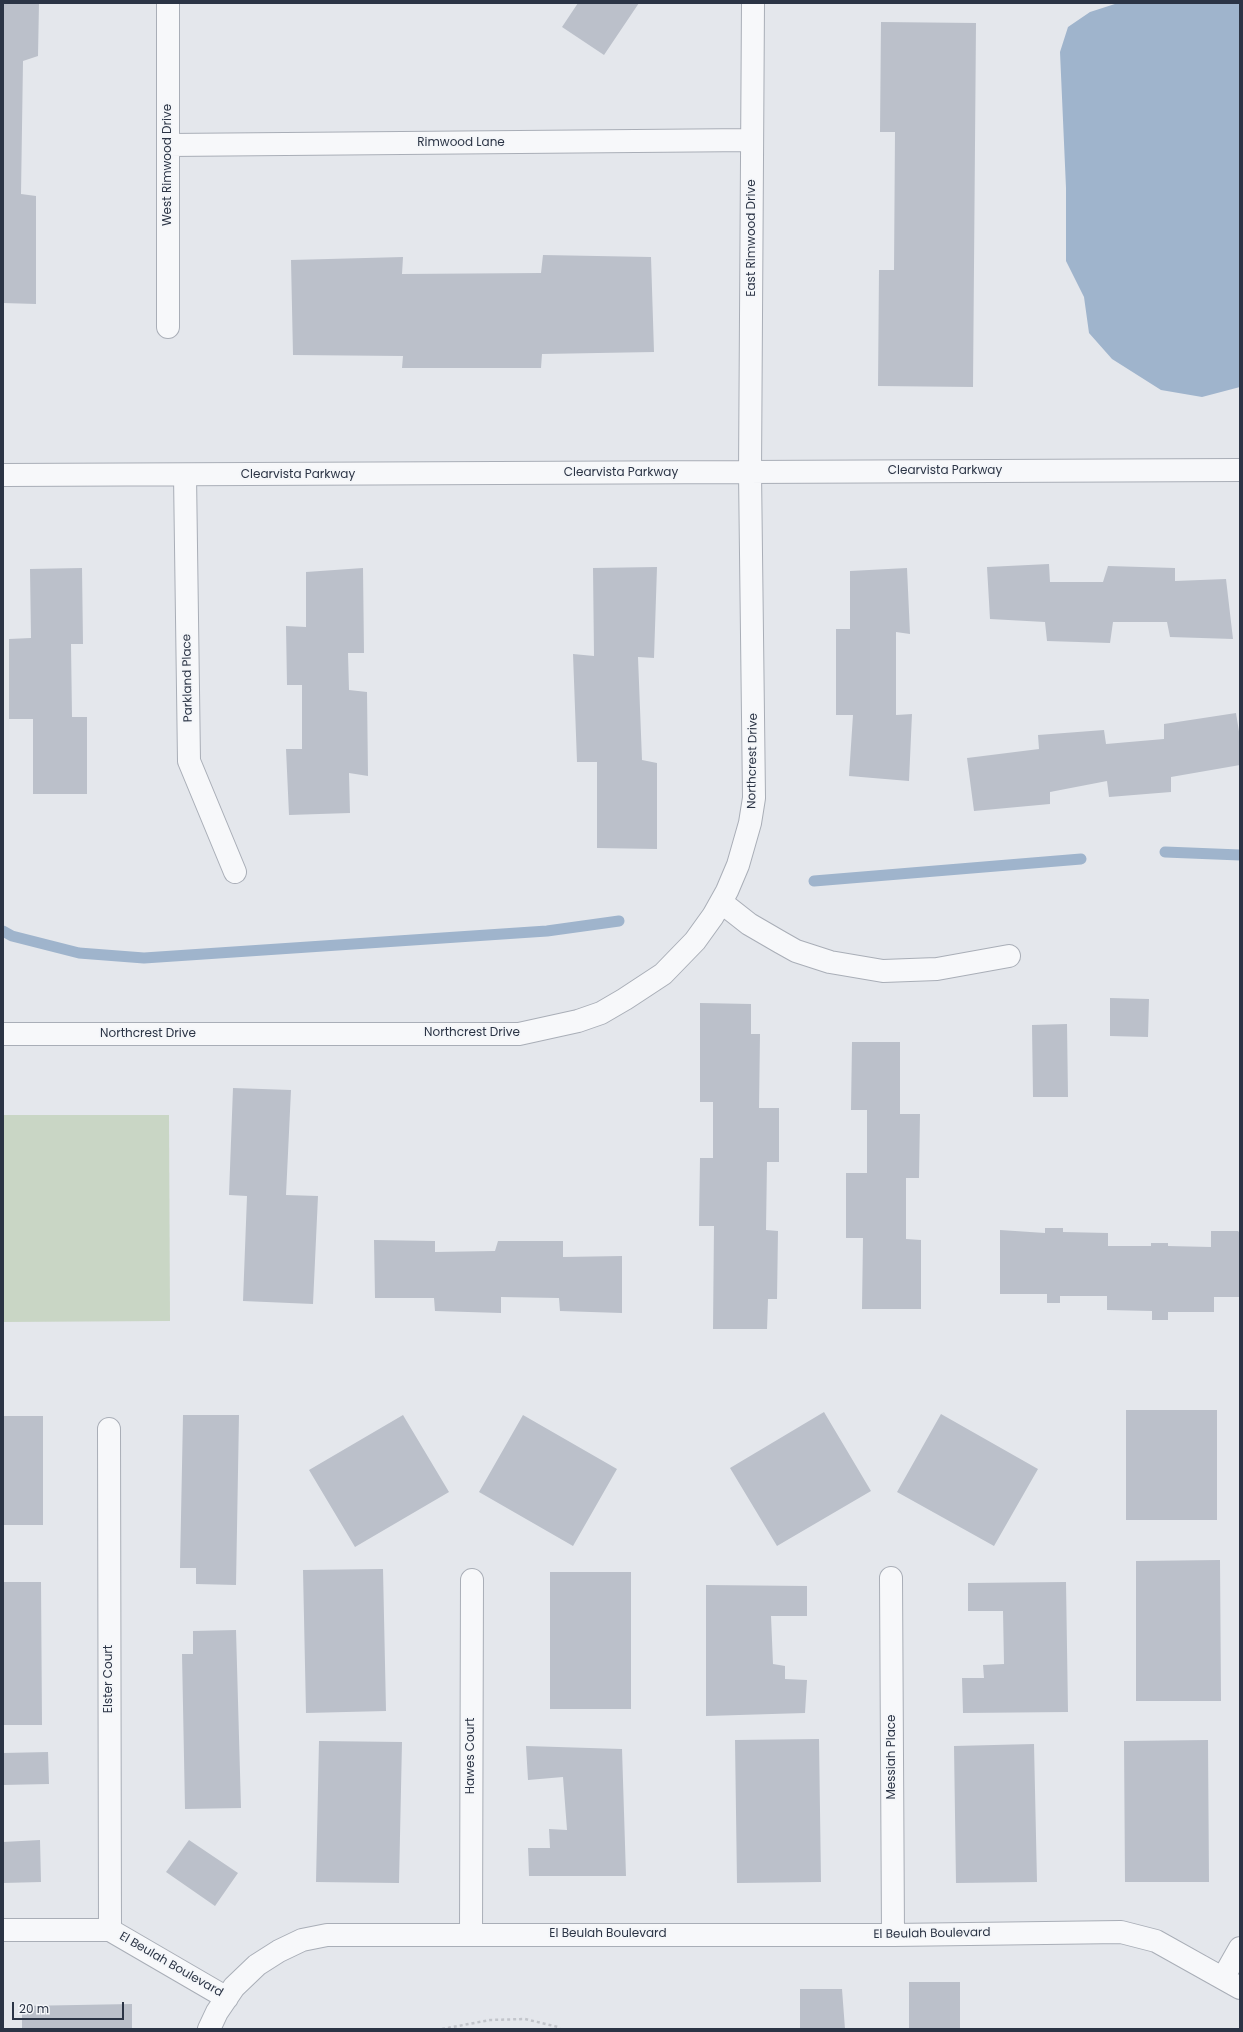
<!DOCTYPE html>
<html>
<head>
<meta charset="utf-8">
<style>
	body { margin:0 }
	#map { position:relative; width:1243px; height:2032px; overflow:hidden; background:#e4e7ec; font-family:Poppins,sans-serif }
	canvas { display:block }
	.frame { position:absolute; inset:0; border:4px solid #2b3445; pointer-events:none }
	.scale { position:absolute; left:12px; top:2002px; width:112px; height:18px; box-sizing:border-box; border:2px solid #2b3445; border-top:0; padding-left:5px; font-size:12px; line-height:14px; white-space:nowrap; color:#2b3445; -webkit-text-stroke:3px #f4f6f9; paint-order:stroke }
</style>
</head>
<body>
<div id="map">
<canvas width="1243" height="2032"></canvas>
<div class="frame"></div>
<div class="scale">20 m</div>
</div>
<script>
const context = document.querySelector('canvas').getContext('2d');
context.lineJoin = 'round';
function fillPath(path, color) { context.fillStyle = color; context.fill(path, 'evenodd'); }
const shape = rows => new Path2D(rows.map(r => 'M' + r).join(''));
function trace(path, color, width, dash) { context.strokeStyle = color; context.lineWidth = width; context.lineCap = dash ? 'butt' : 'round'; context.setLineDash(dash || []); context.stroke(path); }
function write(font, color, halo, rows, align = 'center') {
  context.font = font + ' Poppins,sans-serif'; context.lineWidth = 3.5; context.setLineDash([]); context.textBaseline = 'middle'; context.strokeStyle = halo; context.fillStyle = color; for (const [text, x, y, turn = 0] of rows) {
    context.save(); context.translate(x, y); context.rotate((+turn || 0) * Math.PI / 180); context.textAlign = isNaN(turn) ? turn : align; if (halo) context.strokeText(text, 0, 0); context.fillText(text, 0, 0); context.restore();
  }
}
fillPath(shape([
	[3,1115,169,1115,170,1321,3,1322]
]), '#c9d6c5');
fillPath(shape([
	[1118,3,1240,3,1240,387,1202,397,1161,390,1112,359,1089,333,1084,297,1066,261,1066,188,1060,52,1068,27,1090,12]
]), '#9fb4cc');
trace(shape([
	[1165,852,1240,855],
	[814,881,1081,859],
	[3,931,12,936,79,953,144,958,547,931,619,921]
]), '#9fb4cc', 11);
fillPath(shape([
	[3,3,39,3,38,56,23,61,21,194,36,196,36,304,3,303],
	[578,3,639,3,604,55,562,27],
	[881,22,976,23,973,387,878,386,879,270,894,270,895,132,880,132],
	[543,255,651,257,654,352,542,354,541,368,402,368,403,356,293,355,291,260,403,257,402,274,541,273],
	[1049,564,1050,582,1103,582,1108,566,1175,568,1175,581,1226,579,1233,639,1170,637,1167,622,1113,622,1110,643,1047,641,1045,622,990,619,987,567],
	[657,567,654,658,638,657,642,760,657,763,657,849,597,848,597,762,577,762,573,654,594,656,593,568],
	[82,568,83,644,71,644,72,717,87,717,87,794,33,794,33,719,9,719,9,639,31,638,30,569],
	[363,568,364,653,348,653,349,690,367,692,368,776,349,773,350,813,289,815,286,749,302,749,302,685,287,685,286,626,306,627,306,572],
	[907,568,910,634,896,632,896,715,912,714,909,781,849,776,853,715,836,715,836,629,850,629,850,571],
	[1236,713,1240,738,1240,765,1171,777,1171,792,1109,797,1107,781,1050,792,1050,804,974,811,967,758,1039,749,1038,735,1104,730,1106,744,1164,739,1164,724],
	[1110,998,1149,999,1148,1037,1110,1036],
	[700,1003,751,1004,751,1034,760,1034,759,1108,779,1108,779,1162,767,1162,766,1230,778,1231,777,1299,768,1299,767,1329,713,1329,714,1226,699,1226,700,1158,713,1158,713,1102,700,1102],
	[1067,1024,1068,1097,1033,1097,1032,1025],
	[852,1042,900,1042,900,1114,920,1114,919,1178,906,1178,906,1239,921,1240,921,1309,862,1309,863,1238,846,1238,846,1173,867,1173,867,1110,851,1110],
	[233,1088,291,1090,286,1195,318,1196,313,1304,243,1301,247,1196,229,1195],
	[1045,1228,1063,1228,1063,1232,1108,1233,1108,1246,1151,1246,1151,1243,1168,1243,1168,1246,1211,1247,1211,1231,1238,1231,1240,1233,1240,1297,1214,1297,1214,1312,1168,1312,1168,1320,1152,1320,1152,1311,1107,1310,1107,1296,1060,1296,1060,1303,1047,1303,1047,1294,1000,1294,1000,1230,1045,1233],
	[374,1240,435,1241,435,1252,495,1251,498,1241,563,1241,563,1257,622,1256,622,1313,560,1311,559,1298,501,1297,501,1313,435,1311,434,1298,375,1298],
	[1126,1410,1217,1410,1217,1520,1126,1520],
	[824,1412,871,1491,777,1546,730,1468],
	[941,1414,1038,1469,994,1546,897,1492],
	[183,1415,239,1415,236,1585,196,1584,196,1568,180,1568],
	[403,1415,449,1492,355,1547,309,1470],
	[523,1415,617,1469,573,1546,479,1492],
	[3,1416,43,1416,43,1525,3,1525],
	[1220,1560,1221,1701,1136,1701,1136,1561],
	[383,1569,386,1711,306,1713,303,1570],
	[550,1572,631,1572,631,1709,550,1709],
	[3,1582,41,1582,42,1725,3,1725],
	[1066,1582,1068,1712,963,1713,962,1678,984,1678,983,1665,1004,1664,1003,1611,968,1611,968,1583],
	[706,1585,807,1586,807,1616,771,1616,773,1664,785,1666,785,1679,807,1680,805,1713,706,1716],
	[236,1630,241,1808,185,1809,182,1654,193,1654,193,1631],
	[819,1739,821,1882,737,1883,735,1740],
	[1208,1740,1209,1882,1125,1882,1124,1741],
	[319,1741,402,1742,399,1883,316,1882],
	[1034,1744,1037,1882,956,1883,954,1746],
	[526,1746,622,1749,626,1876,529,1876,528,1848,550,1848,549,1829,567,1830,563,1777,528,1780],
	[48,1752,49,1784,3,1785,3,1753],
	[40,1840,41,1882,3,1883,3,1842],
	[189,1840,238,1873,215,1906,166,1872],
	[909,1982,960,1982,960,2029,909,2029],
	[800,1989,842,1989,845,2029,800,2029],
	[132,2004,132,2029,22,2029,22,2006]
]), '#bbc0ca');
const street = shape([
	[168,3,168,327],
	[169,145,752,140],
	[3,475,1240,470],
	[185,475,189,761,235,872],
	[721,902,749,924,780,942,796,951,830,962,883,971,937,969,1009,956],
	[3,1034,519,1034,578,1021,601,1013,625,999,663,974,695,941,713,916,727,891,738,865,750,823,754,798,750,472,753,3],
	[109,1429,110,1930],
	[891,1578,893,1935],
	[3,1930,110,1930,227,1998],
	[471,1933,472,1580],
	[1223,1978,1240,1948],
	[209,2029,217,2012,234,1987,257,1965,279,1951,302,1940,327,1935,893,1935,1121,1932,1156,1941,1240,1988]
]);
trace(street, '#a9aeb7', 24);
trace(shape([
	[442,2029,490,2020,525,2019,558,2027,560,2029]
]), '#c2c5cb', 2.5, [3, 3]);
trace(street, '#f7f8fa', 22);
write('12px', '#2b3445', '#f4f6f9', [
	["Rimwood Lane",461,143],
	["West Rimwood Drive",168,165,-90],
	["East Rimwood Drive",752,238,-90],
	["Clearvista Parkway",945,471],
	["Clearvista Parkway",621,473],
	["Clearvista Parkway",298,475],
	["Parkland Place",188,678,-91],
	["Northcrest Drive",753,761,-89],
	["Northcrest Drive",472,1033],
	["Northcrest Drive",148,1034],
	["Elster Court",109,1679,-90],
	["Hawes Court",471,1756,-90],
	["Messiah Place",892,1757,-90],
	["El Beulah Boulevard",608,1934],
	["El Beulah Boulevard",932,1934,-1],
	["El Beulah Boulevard",171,1965,30]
]);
</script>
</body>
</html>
